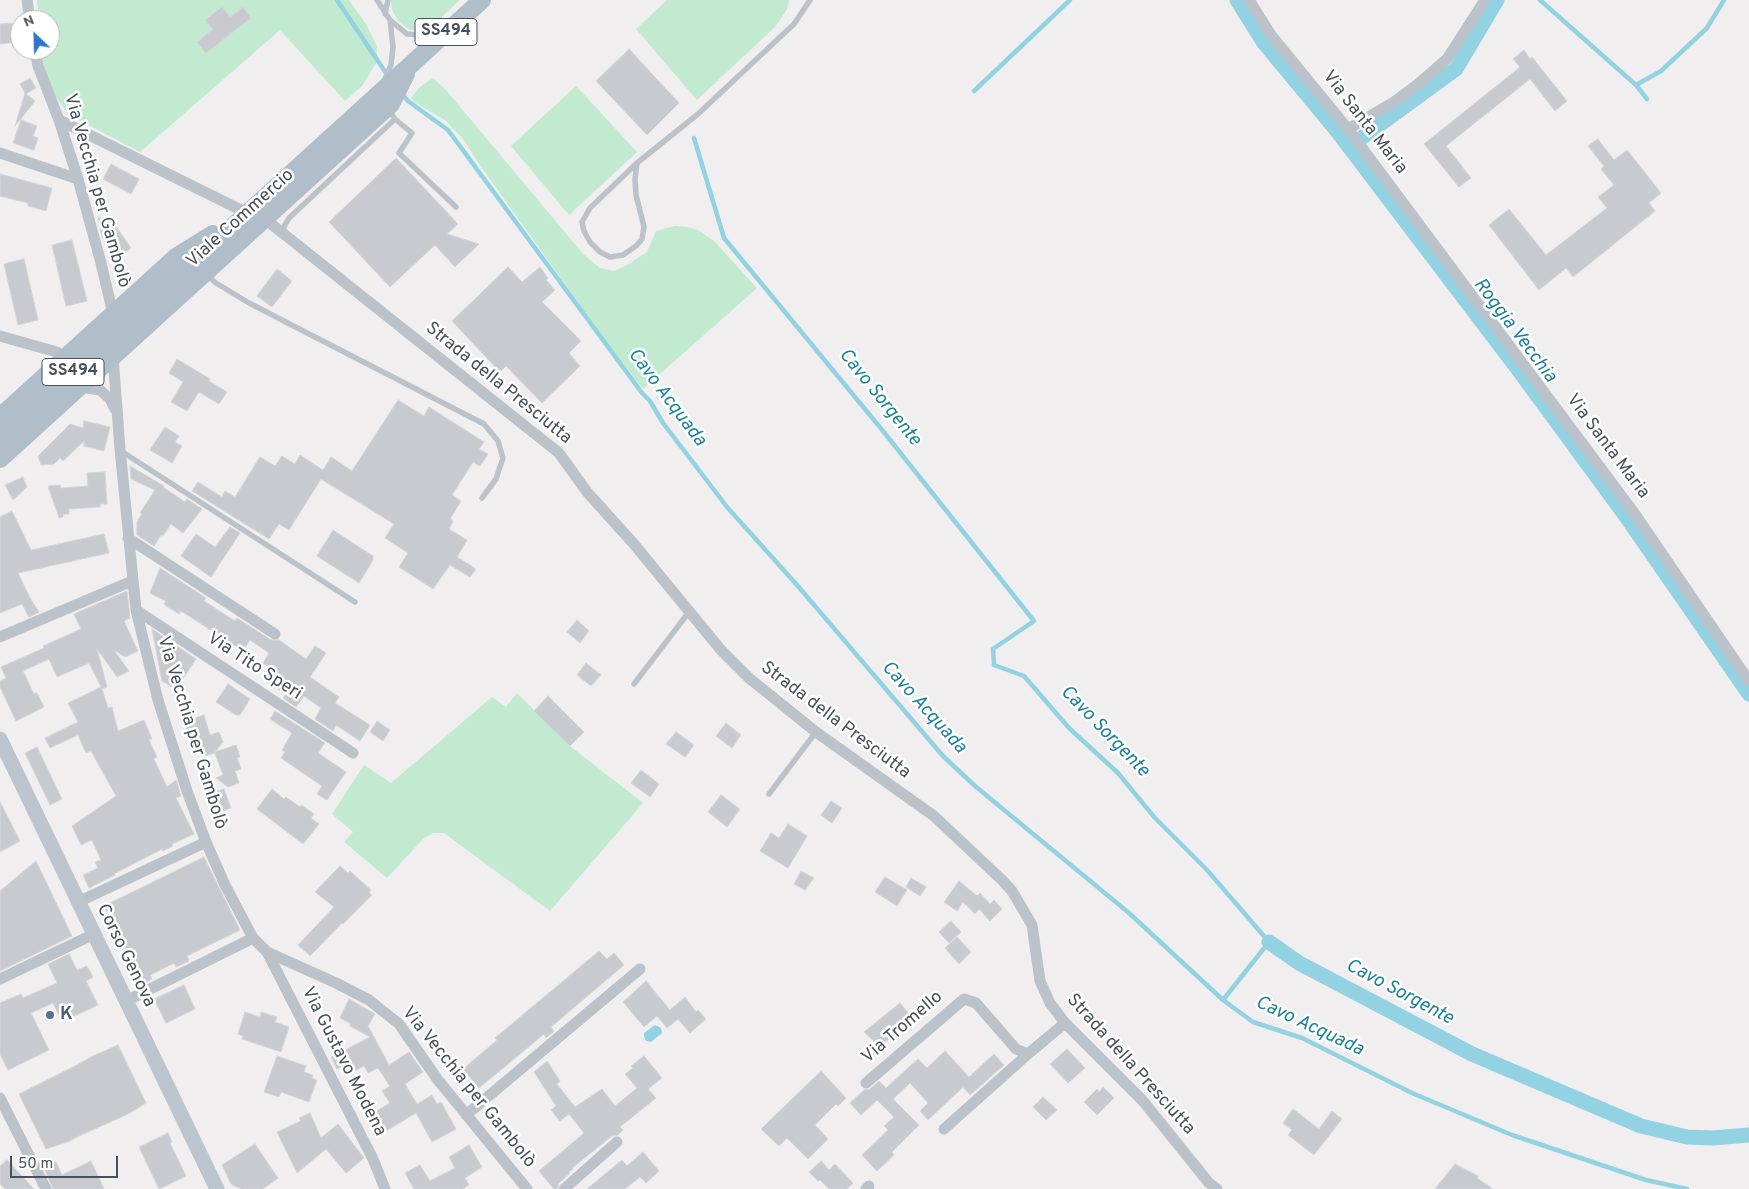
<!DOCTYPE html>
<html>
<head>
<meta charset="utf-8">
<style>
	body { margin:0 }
	#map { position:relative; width:1749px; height:1189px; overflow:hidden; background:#f0eeee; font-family:Overpass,sans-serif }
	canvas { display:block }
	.north { position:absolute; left:10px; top:10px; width:50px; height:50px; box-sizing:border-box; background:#fff; border:1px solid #b6b9bd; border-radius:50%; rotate:336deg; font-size:14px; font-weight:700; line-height:20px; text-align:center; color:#485159 }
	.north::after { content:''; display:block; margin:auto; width:18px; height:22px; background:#2c74cd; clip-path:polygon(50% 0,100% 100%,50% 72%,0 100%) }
	.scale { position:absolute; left:10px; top:1156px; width:108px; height:22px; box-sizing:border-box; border:2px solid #485159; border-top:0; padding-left:6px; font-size:15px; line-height:18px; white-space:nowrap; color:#485159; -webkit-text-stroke:4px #fff; paint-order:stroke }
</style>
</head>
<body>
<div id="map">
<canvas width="1749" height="1189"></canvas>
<div class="north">N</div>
<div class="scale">50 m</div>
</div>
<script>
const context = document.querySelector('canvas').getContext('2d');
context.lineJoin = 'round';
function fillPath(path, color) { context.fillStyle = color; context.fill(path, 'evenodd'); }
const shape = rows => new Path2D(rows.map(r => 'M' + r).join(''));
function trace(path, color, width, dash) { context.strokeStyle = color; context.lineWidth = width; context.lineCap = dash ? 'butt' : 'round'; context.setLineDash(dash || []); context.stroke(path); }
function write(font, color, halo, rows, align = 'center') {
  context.font = font + ' Overpass,sans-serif'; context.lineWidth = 5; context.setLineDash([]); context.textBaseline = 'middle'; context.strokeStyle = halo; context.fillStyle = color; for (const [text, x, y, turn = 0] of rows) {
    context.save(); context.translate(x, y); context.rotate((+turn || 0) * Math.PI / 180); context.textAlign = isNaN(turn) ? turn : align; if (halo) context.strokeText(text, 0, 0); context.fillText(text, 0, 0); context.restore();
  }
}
fillPath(shape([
	[37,0,349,0,366,24,377,46,377,62,362,86,345,101,280,30,140,152,69,115,57,99,44,73,42,50,50,50,50,20,39,20],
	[391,0,460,0,433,25,422,29,410,30,399,22,392,10],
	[667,0,789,0,787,9,776,26,697,100,636,29],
	[433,78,446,90,583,254,600,268,614,271,629,264,647,252,656,231,675,226,688,227,698,230,714,241,757,288,643,389,611,349,475,158,464,140,445,120,414,102,411,98,420,87],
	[576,86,637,152,569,215,511,146],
	[517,693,570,746,643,803,550,911,444,833,433,833,423,839,387,878,344,842,353,832,332,814,364,765,391,783,492,697,506,707]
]), '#c1ead0');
fillPath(shape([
	[655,1025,661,1028,662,1033,651,1042,646,1041,644,1036,644,1033]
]), '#92d2e2');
trace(shape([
	[337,0,388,76],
	[1540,0,1636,85,1647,99],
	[1636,85,1661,71,1707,28,1724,0],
	[974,91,1070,0],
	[402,94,408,101,448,130,642,393,650,401,663,423,727,507,797,585,943,756,975,786,1129,913,1223,1000,1253,1022,1302,1038,1412,1093,1512,1135,1646,1180,1687,1189],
	[694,138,724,238,883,431,1034,621,993,649,994,665,1024,676,1069,728,1118,773,1155,818,1207,870,1269,942,1223,1000]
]), '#92d2e2', 4.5);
trace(shape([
	[1237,0,1264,43,1337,131,1520,372,1625,515,1749,694],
	[1349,147,1456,69,1497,0],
	[1269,942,1299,963,1472,1054,1641,1126,1687,1137,1713,1138,1749,1135]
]), '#92d2e2', 15);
const building = shape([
	[222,7,230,17,243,7,251,18,206,53,197,42,213,29,205,20,222,7],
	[15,23,17,42,0,44,0,24,15,23],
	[629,49,679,103,647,135,596,81,629,49],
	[1524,50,1530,59,1532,57,1567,101,1555,111,1530,79,1446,146,1471,178,1459,187,1424,144,1520,67,1513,59,1524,50],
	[30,78,36,88,26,94,35,101,15,126,25,93,20,84,30,78],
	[21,120,37,126,33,136,38,138,34,150,13,143,21,120],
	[1598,139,1614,160,1627,150,1661,193,1649,203,1655,211,1573,277,1566,268,1539,290,1489,225,1509,209,1546,255,1607,208,1598,197,1614,185,1601,169,1604,166,1588,146,1598,139],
	[396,158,458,224,447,234,479,244,455,267,435,245,390,287,329,222,396,158],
	[111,164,139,179,131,194,103,179,111,164],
	[0,174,52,188,46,211,28,206,28,203,0,196,0,174],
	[98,217,117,228,131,248,118,258,102,237,98,217],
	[72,240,87,301,66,306,52,245,72,240],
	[24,259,38,320,18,325,4,264,24,259],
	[508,267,522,282,540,267,548,278,546,280,555,290,542,302,581,341,569,353,580,366,542,403,506,366,500,372,452,321,508,267],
	[277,269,292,281,272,307,257,296,277,269],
	[177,359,210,379,209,381,227,392,219,404,199,392,187,411,171,402,183,382,169,373,177,359],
	[398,400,424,416,429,407,484,442,479,449,488,454,480,466,473,462,452,495,461,501,450,519,453,521,449,529,467,540,457,557,476,569,470,577,450,565,433,589,399,567,408,553,385,538,394,524,321,479,289,530,279,524,269,539,192,491,198,482,222,497,225,491,235,497,260,457,275,466,282,456,295,464,300,455,323,470,331,457,352,471,398,400],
	[84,421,110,427,104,451,84,446,84,441,63,461,60,458,54,464,41,465,38,456,70,424,83,428,84,421],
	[165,427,179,436,175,442,182,446,172,463,150,450,165,427],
	[130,466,164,486,163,487,185,502,187,499,202,509,183,533,171,524,163,536,161,535,154,546,137,535,137,522,142,514,140,513,155,490,131,479,130,466],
	[105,472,107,504,100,504,100,507,69,509,69,514,63,514,63,517,59,518,48,486,60,485,61,488,88,486,87,473,105,472],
	[23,477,27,487,13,500,5,485,23,477],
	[12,511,31,550,104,534,109,553,18,573,30,598,39,612,29,617,22,604,0,613,0,517,12,511],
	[230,527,240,533,211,577,181,556,196,534,215,547,230,527],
	[333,530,373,556,373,560,359,583,317,556,333,530],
	[160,568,206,598,204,601,235,621,237,618,271,640,279,640,306,659,315,646,326,653,310,677,339,697,335,703,370,725,360,741,336,725,333,731,315,719,321,708,304,696,296,707,283,698,286,694,266,682,274,670,263,663,269,653,250,640,243,651,181,611,179,614,166,606,164,604,166,601,150,593,160,568],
	[127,591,130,618,124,621,138,651,125,657,114,650,129,671,117,677,97,649,107,687,102,689,108,708,112,707,118,731,144,720,152,739,149,740,157,757,154,759,167,787,176,780,181,796,176,798,194,834,172,844,173,846,163,851,162,849,114,874,115,875,89,888,83,875,98,868,95,862,101,860,92,840,81,845,72,826,116,796,91,751,86,753,78,735,50,748,45,738,78,722,68,703,101,687,89,663,57,677,49,659,23,671,34,694,37,693,44,707,16,721,0,687,0,681,6,678,1,667,44,648,43,646,81,629,74,614,127,591],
	[577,620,589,631,580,643,567,632,577,620],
	[152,629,196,659,176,689,162,681,152,629],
	[586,663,601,675,591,686,577,675,586,663],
	[228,684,250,699,240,715,236,715,216,702,228,684],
	[548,696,584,732,570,746,534,711,548,696],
	[275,711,325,743,318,753,346,772,327,800,317,794,322,786,281,758,285,752,282,750,292,733,270,719,275,711],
	[204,715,210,735,219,732,223,742,215,752,236,745,240,757,237,758,241,769,235,771,239,783,228,787,216,778,223,775,215,753,204,756,198,738,191,741,184,722,204,715],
	[377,721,390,730,383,741,370,732,377,721],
	[726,723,741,735,732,748,716,736,726,723],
	[676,732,694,745,685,757,666,744,676,732],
	[37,747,62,799,50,805,25,753,37,747],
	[641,770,659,784,650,797,631,783,641,770],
	[224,789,231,808,216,813,209,794,224,789],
	[272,789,284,799,286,797,300,807,301,805,314,814,311,818,319,824,303,844,257,809,272,789],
	[721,795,740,809,727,827,708,812,721,795],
	[831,801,842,808,832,823,821,815,831,801],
	[0,802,20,841,0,852,0,802],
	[788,824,807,836,788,868,760,851,771,833,779,838,788,824],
	[204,857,240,930,187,956,189,961,176,967,174,963,150,975,152,979,140,986,116,938,119,936,104,906,204,857],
	[36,861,72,936,0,971,0,891,36,861],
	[340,866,348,873,350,871,371,890,369,893,372,895,343,924,342,923,310,956,298,945,334,907,315,892,340,866],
	[801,871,814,878,805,890,794,884,801,871],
	[885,877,907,890,897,906,875,892,885,877],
	[911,878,926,887,920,896,906,887,911,878],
	[959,881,977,896,980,893,990,904,994,900,1002,909,990,921,979,909,975,914,963,902,957,911,944,902,959,881],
	[951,921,961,932,949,943,939,932,951,921],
	[957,937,971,952,959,964,945,948,957,937],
	[599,951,607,959,614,953,624,965,551,1027,554,1031,546,1038,544,1034,479,1088,463,1069,497,1040,495,1038,599,951],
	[69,954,77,970,87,966,93,977,86,981,98,1005,62,1022,53,1003,31,1013,49,1050,8,1070,0,1054,0,1003,21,994,23,998,57,983,48,964,69,954],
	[646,981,670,1010,685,997,696,1012,698,1010,706,1019,690,1033,678,1019,667,1028,657,1016,644,1027,623,1002,646,981],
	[184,985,195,1009,166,1023,154,999,184,985],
	[349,999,375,1014,368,1026,389,1065,409,1052,423,1072,405,1084,417,1104,432,1095,437,1104,441,1102,456,1129,432,1142,416,1113,381,1134,370,1115,390,1103,382,1091,390,1086,378,1068,368,1073,364,1066,345,1076,340,1067,337,1069,331,1057,370,1037,350,1026,350,1023,340,1018,349,999],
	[900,1003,910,1015,891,1032,893,1035,883,1044,880,1041,877,1044,864,1032,900,1003],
	[245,1012,260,1017,261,1012,277,1017,275,1022,289,1027,281,1052,242,1039,243,1036,238,1034,245,1012],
	[118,1045,146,1103,128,1114,79,1136,70,1141,46,1149,19,1094,75,1066,93,1056,118,1045],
	[1067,1049,1085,1068,1068,1083,1050,1064,1067,1049],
	[945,1051,969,1077,994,1054,1004,1065,970,1095,963,1087,928,1120,920,1111,928,1103,910,1083,893,1099,919,1125,892,1152,894,1155,877,1171,862,1155,888,1130,884,1126,894,1117,877,1100,861,1115,850,1103,864,1090,870,1089,879,1081,886,1088,918,1059,927,1068,945,1051],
	[277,1056,306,1066,304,1072,313,1075,312,1078,317,1080,309,1102,281,1092,279,1097,264,1092,277,1056],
	[644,1056,662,1078,648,1089,656,1098,620,1127,623,1130,618,1135,612,1136,572,1168,573,1169,569,1172,570,1173,559,1183,557,1189,554,1189,539,1171,584,1133,569,1114,560,1121,551,1110,556,1106,534,1072,547,1061,560,1081,557,1084,575,1107,602,1089,615,1106,637,1088,625,1074,633,1068,631,1066,644,1056],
	[821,1071,846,1098,838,1106,836,1104,815,1125,828,1139,808,1159,787,1138,779,1146,761,1129,821,1071],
	[1103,1087,1114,1098,1097,1115,1084,1102,1097,1089,1099,1092,1103,1087],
	[1043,1097,1057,1110,1046,1120,1033,1107,1043,1097],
	[1293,1109,1319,1129,1332,1111,1342,1119,1314,1155,1288,1135,1292,1130,1283,1123,1293,1109],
	[310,1113,321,1138,338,1124,364,1158,346,1173,326,1149,297,1173,277,1132,301,1121,299,1118,310,1113],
	[168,1133,172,1142,170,1143,186,1176,159,1189,139,1147,168,1133],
	[255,1144,278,1178,263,1189,241,1189,231,1184,222,1165,255,1144],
	[469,1145,482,1167,465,1178,469,1185,463,1189,414,1189,405,1173,420,1165,430,1181,455,1168,449,1157,469,1145],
	[643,1152,659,1171,646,1183,640,1177,625,1189,587,1189,622,1160,627,1166,643,1152],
	[7,1160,34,1189,5,1189,0,1184,0,1166,7,1160],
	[91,1161,104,1189,53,1189,44,1168,56,1162,62,1175,91,1161],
	[821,1161,829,1170,835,1164,853,1183,847,1189,829,1189,820,1180,818,1181,809,1172,821,1161],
	[1455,1164,1478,1176,1477,1178,1493,1189,1435,1189,1455,1164]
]);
fillPath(building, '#c9cad0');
trace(building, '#d3d5d9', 1);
trace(shape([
	[377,0,390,20,407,34,421,35,444,25],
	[385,14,388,0],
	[385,79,391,65,393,47,390,20],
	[395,119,412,133,399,153,456,207],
	[637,163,635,179,636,195,644,227,642,239,636,246,623,255,610,257,600,252,590,242,584,231,582,222,590,208,637,163,698,114,794,24,810,0],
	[281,232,289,218,395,119,388,109],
	[207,275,216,283,249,303,484,424,498,441,503,458,496,479,482,498],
	[121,451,355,602],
	[634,684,689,612],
	[769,794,816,732]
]), '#bbc2c9', 5.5);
trace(shape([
	[27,0,30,20],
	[1249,0,1271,35,1348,129,1635,514,1749,681],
	[35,50,38,66,59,120,78,179,101,263,113,314],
	[59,120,247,213],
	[1348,129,1394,102,1417,85,1447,59,1485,0],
	[0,153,78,179],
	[265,219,559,453,587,492,633,543,721,650,749,678,816,732,934,816,1003,881,1012,891,1032,925,1040,981,1050,1003,1065,1023,1143,1101,1209,1183,1217,1189],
	[0,336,57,352],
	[113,356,120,449,136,610,158,700,187,791,206,842,225,885,253,938,267,952,336,983,369,1000,399,1024,438,1080,527,1189],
	[80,387,100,390,110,399,115,409],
	[128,538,275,634],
	[136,610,353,753],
	[0,637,132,581],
	[78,902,206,842],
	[267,952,373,1159,385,1189],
	[0,979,94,934],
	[126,1001,253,938],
	[866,1083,964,999,976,1003,1016,1049,1028,1054,1065,1023],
	[0,1098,46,1189],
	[466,1115,640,969],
	[944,1129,1028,1054],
	[564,1189,617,1142],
	[866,1189,869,1186]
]), '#bbc2c9', 11);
trace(shape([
	[0,739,217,1189]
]), '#bcc5ce', 15);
trace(shape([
	[0,417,176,257,213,234],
	[0,438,482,0],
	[0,459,391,104,406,74]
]), '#b0beca', 18);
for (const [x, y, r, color] of [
	[50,1015,5,"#5c6f8a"]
]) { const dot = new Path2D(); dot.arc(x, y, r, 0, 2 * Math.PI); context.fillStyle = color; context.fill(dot); trace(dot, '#fff', 2); }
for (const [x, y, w] of [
	[446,32,62],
	[73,372,62]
]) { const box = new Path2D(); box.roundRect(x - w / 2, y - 13.5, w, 27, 4); context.fillStyle = '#fff'; context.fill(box); trace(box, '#485159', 1); }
write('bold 16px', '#485159', null, [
	["SS494",446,32],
	["SS494",73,372]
]);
write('18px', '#485159', '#fff', [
	["Via Santa Maria",1364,123,52],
	["Via Vecchia per Gambolò",96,191,74],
	["Viale Commercio",241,219,-42],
	["Strada della Presciutta",498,384,39],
	["Via Santa Maria",1607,447,53],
	["Via Tito Speri",254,667,33],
	["Strada della Presciutta",835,721,37],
	["Via Vecchia per Gambolò",191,733,73],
	["Corso Genova",125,956,64],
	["Via Tromello",903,1028,-41],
	["Via Gustavo Modena",343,1062,63],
	["Strada della Presciutta",1130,1065,48],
	["Via Vecchia per Gambolò",468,1088,51]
]);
write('bold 18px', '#4e5e75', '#fff', [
	["K",60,1015]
], 'left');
write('italic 19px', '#1b8099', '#fff', [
	["Roggia Vecchia",1514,331,53],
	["Cavo Acquada",666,398,53],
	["Cavo Sorgente",879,398,51],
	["Cavo Acquada",923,708,48],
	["Cavo Sorgente",1104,732,46],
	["Cavo Sorgente",1399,993,28],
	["Cavo Acquada",1309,1027,25]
]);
</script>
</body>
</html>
